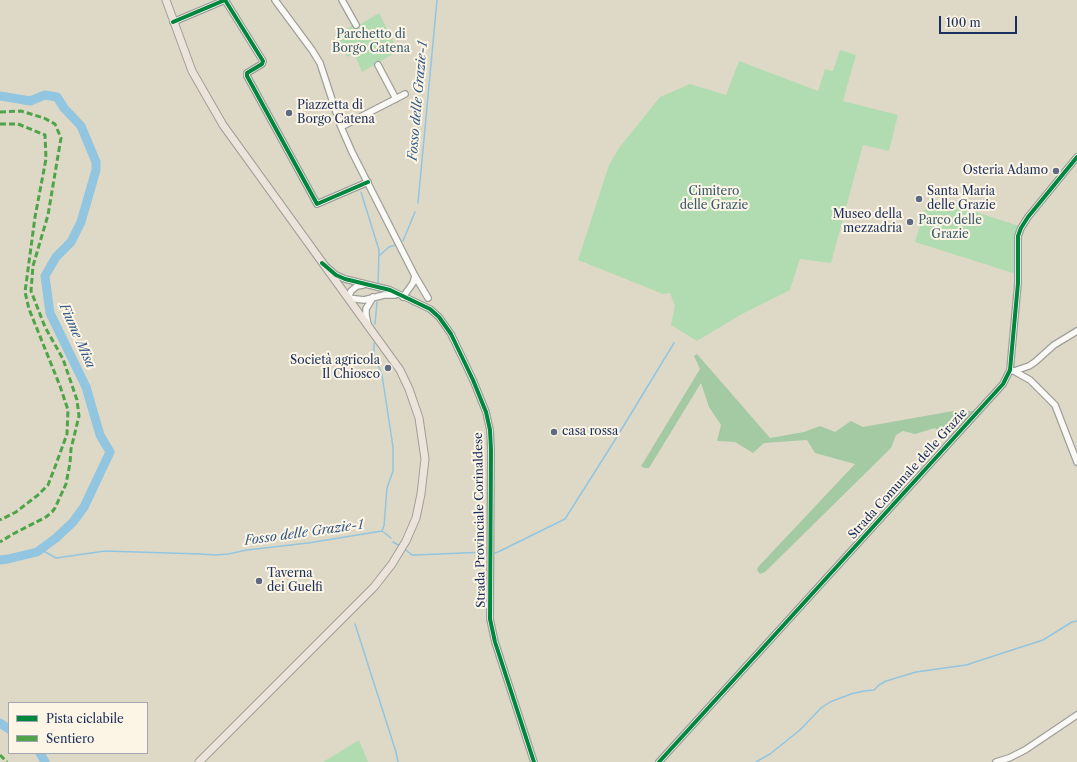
<!DOCTYPE html>
<html>
<head>
<meta charset="utf-8">
<style>
	body { margin:0 }
	#map { position:relative; width:1077px; height:762px; overflow:hidden; background:#ded9c6; font-family:"Libre Caslon Text",serif }
	canvas { display:block }
	.legend { position:absolute; left:8px; top:702px; width:140px; height:52px; box-sizing:border-box; background:#fcf5e5; border:1px solid #a2a6af; margin:0; padding:5px 7px; list-style:none; font-size:12px; color:#1b2f5e }
	.legend li { display:flex; align-items:center; gap:8px; height:20px }
	.legend b { width:20px; border:1px solid #a2a6af }
	.scale { position:absolute; left:939px; top:16px; width:78px; height:18px; box-sizing:border-box; border:2px solid #1b2f5e; border-top:0; padding-left:5px; font-size:12px; line-height:14px; white-space:nowrap; color:#1b2f5e; -webkit-text-stroke:3px #fcf5e5; paint-order:stroke }
</style>
</head>
<body>
<div id="map">
<canvas width="1077" height="762"></canvas>
<ul class="legend">
<li><b style="height:5px;background:#00873e"></b>Pista ciclabile</li>
<li><b style="height:5px;background:#4fa44a"></b>Sentiero</li>
</ul>
<div class="scale">100 m</div>
</div>
<script>
const context = document.querySelector('canvas').getContext('2d');
context.lineJoin = 'round';
function fillPath(path, color) { context.fillStyle = color; context.fill(path, 'evenodd'); }
const shape = rows => new Path2D(rows.map(r => 'M' + r).join(''));
function trace(path, color, width, dash) { context.strokeStyle = color; context.lineWidth = width; context.lineCap = dash ? 'butt' : 'round'; context.setLineDash(dash || []); context.stroke(path); }
function write(font, color, halo, rows, align = 'center') {
  context.font = font + ' "Libre Caslon Text",serif'; context.lineWidth = 4; context.setLineDash([]); context.textBaseline = 'middle'; context.strokeStyle = halo; context.fillStyle = color; for (const [text, x, y, turn = 0] of rows) {
    context.save(); context.translate(x, y); context.rotate((+turn || 0) * Math.PI / 180); context.textAlign = isNaN(turn) ? turn : align; if (halo) context.strokeText(text, 0, 0); context.fillText(text, 0, 0); context.restore();
  }
}
fillPath(shape([
	[379,13,398,51,362,72,354,53,347,57,337,36,354,24,356,27],
	[840,50,856,55,843,101,898,115,889,151,863,145,831,263,800,259,790,290,742,314,697,341,671,325,675,306,670,293,663,294,578,260,609,165,619,148,660,97,690,84,726,95,739,61,818,91,825,69,833,71],
	[929,197,1019,226,1016,274,915,242],
	[359,740,368,762,323,762]
]), '#b1dcb1');
fillPath(shape([
	[697,354,770,438,804,432,820,426,835,432,851,421,863,427,953,411,975,411,950,440,935,428,915,434,903,431,896,435,891,448,765,572,760,574,757,570,758,567,855,464,815,453,807,440,764,443,753,453,735,442,717,441,721,425,709,407,701,383,649,468,644,468,641,466,643,463,700,369,694,356]
]), '#a3caa3');
trace(shape([
	[361,192,379,250,378,286],
	[418,203,437,0],
	[403,241,415,212],
	[380,255,389,247,396,245],
	[375,324,377,302],
	[374,343,374,354,382,375,393,447,393,471,387,488,384,526,382,531],
	[382,531,391,538],
	[393,542,400,546],
	[40,549,56,558,105,551,201,554,215,555,228,554,247,550,308,543,382,531],
	[406,550,412,555,416,555,486,552],
	[495,553,498,552,565,519,615,440,674,343],
	[355,624,396,752,398,762],
	[756,762,770,754,800,730,821,708,830,702,851,694,864,691,874,690,879,685,886,681,916,672,966,665,1043,640,1072,622,1077,621]
]), '#92c5e0', 1.5);
trace(shape([
	[0,96,30,101,45,95,57,97,64,108,81,126,96,162,96,170,81,222,71,242,56,257,45,276,50,313,86,387,100,435,110,452,84,507,73,522,56,538,37,552,8,559,0,560],
	[0,723,9,729],
	[40,753,45,762]
]), '#92c5e0', 9);
const minor = shape([
	[275,0,312,50,320,63,341,127,352,152,415,276,428,298],
	[342,0,356,25],
	[173,22,225,0,263,61,262,64,247,73,247,76,317,204,368,182],
	[378,65,396,99],
	[341,127,405,94],
	[328,268,336,275,345,279,390,290,430,309,439,317,451,334,473,380,486,412,490,430,491,450,490,619,495,642,534,762],
	[363,285,357,286,351,291,348,298,364,300,384,295,395,295],
	[403,297,413,283,415,276],
	[368,325,366,315,366,309,373,297],
	[1010,370,1014,371,1030,380,1055,405,1077,462],
	[1014,371,1029,366,1035,362,1054,345,1077,331],
	[659,762,1003,384,1010,370,1018,283,1018,236,1021,228,1028,217,1077,157],
	[996,762,1009,758,1025,750,1077,715]
]);
const major = shape([
	[166,0,192,71,223,125,400,370,409,389,419,418,425,459,421,494,416,518,406,541,392,564,374,587,199,762]
]);
trace(minor, '#9f9f9a', 8);
trace(major, '#9f9f9a', 9);
trace(minor, '#faf9f6', 5.5);
trace(major, '#ece4db', 7);
trace(shape([
	[0,112,21,111,44,118,55,124,61,138,48,215,33,266,31,291,45,327,63,359,77,400,79,416,71,449,70,463,66,484,55,508,52,512,46,517,13,534,0,542],
	[0,124,18,124,45,135,46,159,35,217,25,292,29,309,60,386,68,410,67,434,55,467,48,485,38,495,16,512,0,520],
	[0,755,7,762]
]), '#4fa44a', 3, [6, 3]);
trace(shape([
	[173,22,225,0,263,61,262,64,247,73,247,76,317,204,368,182],
	[322,263,336,275,345,279,390,290,430,309,439,317,451,334,473,380,486,412,490,430,491,450,490,619,495,642,534,762],
	[659,762,1003,384,1010,370,1018,283,1018,236,1021,228,1028,217,1077,157]
]), '#00873e', 4);
for (const [x, y, r, color] of [
	[289,113,4,"#5f6a82"],
	[1056,171,4,"#5f6a82"],
	[919,199,4,"#5f6a82"],
	[910,222,4,"#5f6a82"],
	[388,368,4,"#5f6a82"],
	[554,432,4,"#5f6a82"],
	[259,581,4,"#5f6a82"]
]) { const dot = new Path2D(); dot.arc(x, y, r, 0, 2 * Math.PI); context.fillStyle = color; context.fill(dot); trace(dot, '#fcf5e5', 1.5); }
write('12px', '#385b6e', '#fcf5e5', [
	["Parchetto di",371,35],
	["Borgo Catena",371,49],
	["Cimitero",714,192],
	["delle Grazie",714,206],
	["Parco delle",950,221],
	["Grazie",950,235]
]);
write('12px', '#1b2f5e', '#fcf5e5', [
	["Piazzetta di",297,106],
	["Borgo Catena",297,120],
	["Osteria Adamo",1048,171,"right"],
	["Santa Maria",927,192],
	["delle Grazie",927,206],
	["Museo della",902,215,"right"],
	["mezzadria",902,229,"right"],
	["Società agricola",380,361,"right"],
	["Il Chiosco",380,375,"right"],
	["casa rossa",562,432],
	["Taverna",267,574],
	["dei Guelfi",267,588]
], 'left');
write('12px', '#1b2f5e', '#fcf5e5', [
	["Strada Comunale delle Grazie",908,474,-48],
	["Strada Provinciale Corinaldese",480,520,-91]
]);
write('italic 13px', '#355a88', '#fcf5e5', [
	["Fosso delle Grazie-1",418,101,-85],
	["Fiume Misa",77,336,66],
	["Fosso delle Grazie-1",304,533,-8]
]);
</script>
</body>
</html>
